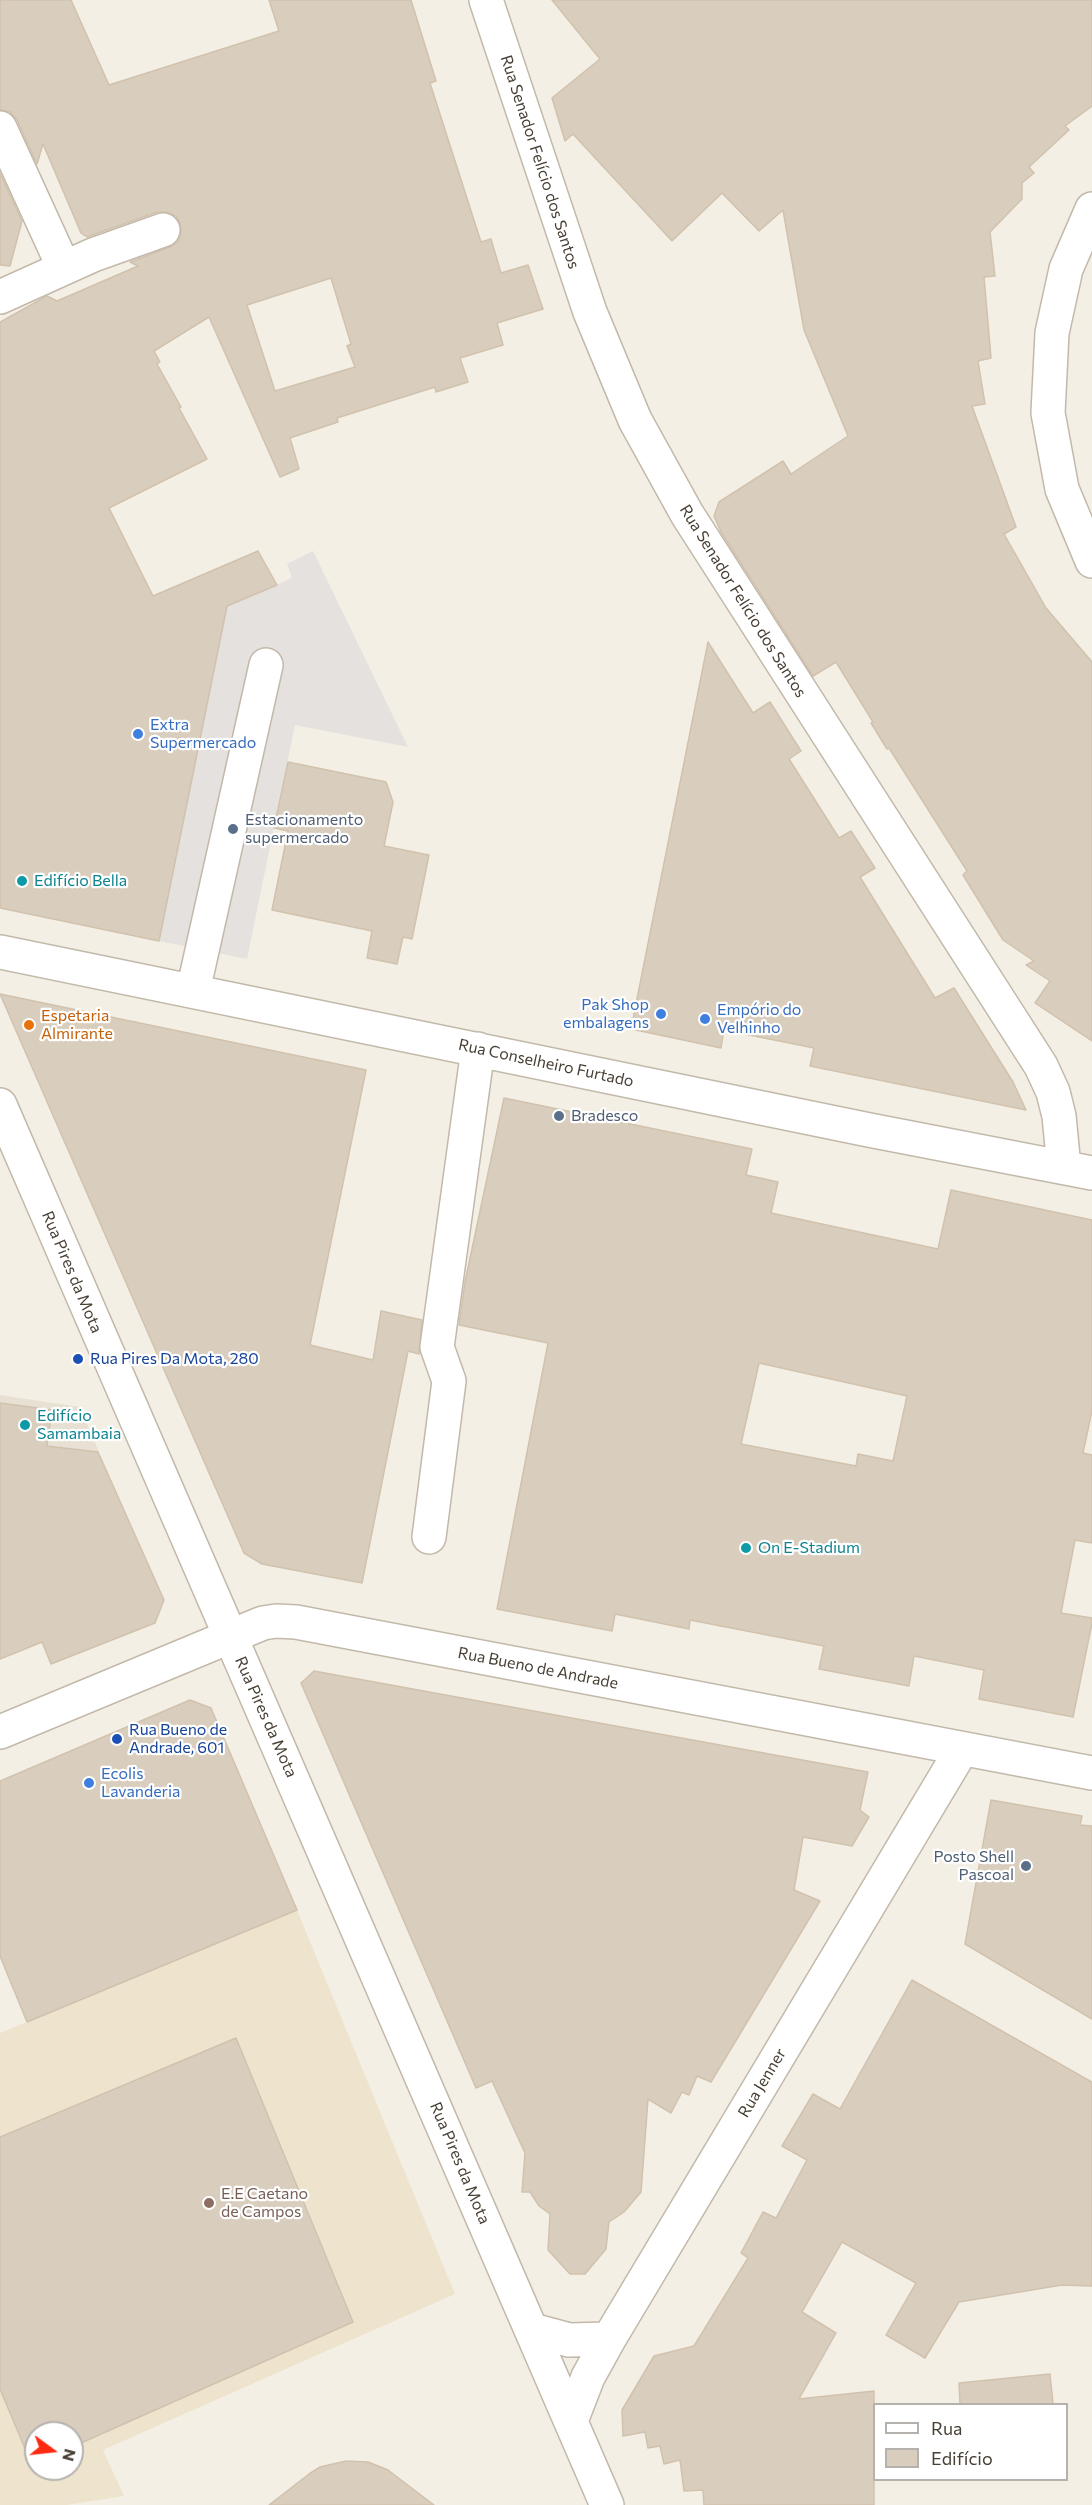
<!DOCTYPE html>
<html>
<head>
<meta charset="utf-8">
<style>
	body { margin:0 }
	#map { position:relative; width:1092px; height:2505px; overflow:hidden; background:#f4efe5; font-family:Commissioner,sans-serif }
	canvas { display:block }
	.legend { position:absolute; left:873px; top:2403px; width:195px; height:78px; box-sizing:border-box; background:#fff; border:2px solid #b5b2ae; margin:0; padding:8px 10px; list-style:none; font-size:18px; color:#473f34 }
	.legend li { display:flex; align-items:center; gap:12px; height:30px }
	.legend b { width:30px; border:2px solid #b5b2ae }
	.north { position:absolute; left:24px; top:2421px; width:60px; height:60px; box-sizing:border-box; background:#fff; border:2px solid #b5b2ae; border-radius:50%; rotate:105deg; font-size:16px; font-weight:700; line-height:24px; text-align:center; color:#473f34 }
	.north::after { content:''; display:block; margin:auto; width:21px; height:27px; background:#ff2b11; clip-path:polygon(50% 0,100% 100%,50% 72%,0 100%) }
</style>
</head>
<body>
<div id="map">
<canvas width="1092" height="2505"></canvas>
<ul class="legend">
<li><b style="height:8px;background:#fff"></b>Rua</li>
<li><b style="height:16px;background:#d9cdbd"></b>Edifício</li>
</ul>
<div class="north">N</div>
</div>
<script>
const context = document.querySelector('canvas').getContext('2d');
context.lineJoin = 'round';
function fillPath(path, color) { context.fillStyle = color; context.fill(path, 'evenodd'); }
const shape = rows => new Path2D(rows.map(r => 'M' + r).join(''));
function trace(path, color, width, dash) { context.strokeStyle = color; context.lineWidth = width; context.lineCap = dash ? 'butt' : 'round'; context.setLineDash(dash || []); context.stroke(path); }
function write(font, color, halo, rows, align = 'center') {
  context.font = font + ' Commissioner,sans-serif'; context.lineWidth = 4.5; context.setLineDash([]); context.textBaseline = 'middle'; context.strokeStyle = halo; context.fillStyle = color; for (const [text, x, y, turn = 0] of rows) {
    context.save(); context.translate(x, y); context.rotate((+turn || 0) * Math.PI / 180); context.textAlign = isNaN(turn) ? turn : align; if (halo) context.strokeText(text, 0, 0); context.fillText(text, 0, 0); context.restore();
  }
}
fillPath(shape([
	[0,1395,80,1407,99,1452,0,1439]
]), '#e8e1d3');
fillPath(shape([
	[297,1910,455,2294,103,2450,124,2496,67,2505,0,2505,0,2033],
	[36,2433,72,2433,72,2469,36,2469]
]), '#eee4ce');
fillPath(shape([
	[313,551,408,747,295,725,247,959,159,941,227,606,292,578,287,564]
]), '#e4e1de');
const building = shape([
	[0,0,71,0,109,85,279,31,269,0,411,0,436,81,430,83,481,242,491,239,501,273,528,265,543,309,497,323,503,345,460,358,468,382,436,392,435,387,337,418,338,422,290,438,299,469,280,477,209,317,154,351,160,362,157,364,181,407,179,408,207,459,109,508,153,596,258,551,277,585,227,606,159,941,0,908,0,322,47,296,57,301,138,266,130,262,170,247,178,242,181,233,180,223,176,216,166,212,157,212,87,237,81,233,43,144,37,164,17,120,10,112,0,110,0,0],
	[331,278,351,344,347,346,355,367,275,391,247,305,331,278],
	[552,0,1092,0,1092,106,1065,126,1069,130,1029,167,1034,173,1022,183,1022,199,990,232,995,276,984,277,991,358,978,361,985,404,972,406,1016,527,1004,534,1046,608,1092,662,1092,1041,1035,1003,1050,981,1026,965,1034,961,1003,940,963,875,967,871,889,748,887,749,871,723,873,722,836,662,813,676,721,532,714,516,719,502,783,461,791,474,848,436,804,330,783,210,759,231,722,193,672,241,573,134,565,141,552,98,600,59,552,0],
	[0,173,22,221,10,266,0,265,0,173],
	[708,642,753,713,770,702,801,751,789,759,839,838,851,831,875,868,860,877,935,998,954,988,1013,1082,1026,1110,810,1066,814,1048,724,1030,721,1048,631,1029,708,642],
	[288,762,386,782,393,802,384,846,429,855,412,939,403,937,397,964,367,958,372,931,272,910,288,831,274,828,288,762],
	[0,994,366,1070,310,1345,373,1360,381,1311,422,1320,419,1354,408,1351,362,1583,262,1564,244,1553,0,994],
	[504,1098,752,1149,746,1175,778,1182,771,1213,938,1249,951,1190,1092,1220,1092,1411,1083,1453,1092,1455,1092,1543,1075,1540,1061,1613,1092,1618,1092,1623,1073,1717,979,1699,984,1670,914,1656,909,1686,819,1669,824,1646,690,1620,689,1629,615,1614,612,1631,497,1609,548,1343,459,1325,465,1282,504,1098],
	[759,1363,907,1396,893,1461,858,1454,856,1466,741,1444,759,1363],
	[0,1403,52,1410,47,1446,98,1452,164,1600,155,1623,51,1664,42,1642,0,1659,0,1403],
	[314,1671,868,1772,860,1810,869,1817,852,1846,803,1837,794,1890,820,1901,711,2082,697,2076,689,2095,682,2092,671,2113,648,2099,641,2192,624,2212,609,2222,606,2249,585,2274,570,2274,548,2250,550,2214,539,2206,530,2192,522,2192,525,2153,492,2081,476,2088,301,1683,314,1671],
	[190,1700,211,1708,297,1910,27,2022,0,1956,0,1781,190,1700],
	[991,1800,1082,1816,1080,1825,1092,1826,1092,2019,965,1944,991,1800],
	[912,1980,1092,2082,1092,2286,1062,2285,959,2302,925,2358,886,2335,916,2283,842,2242,802,2312,836,2333,799,2399,874,2391,874,2505,704,2505,703,2490,684,2491,680,2460,664,2464,660,2446,648,2448,645,2432,623,2436,622,2410,654,2356,694,2346,748,2258,741,2253,763,2212,776,2218,807,2160,782,2146,813,2094,840,2109,912,1980],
	[236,2038,353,2322,72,2447,72,2433,36,2433,36,2464,32,2465,0,2389,0,2137,236,2038],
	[1050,2374,1053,2404,960,2404,959,2383,1050,2374],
	[346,2461,368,2462,388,2470,434,2505,269,2505,309,2474,320,2467,346,2461]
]);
fillPath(building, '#d9cdbd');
trace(building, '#d1c2ad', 1.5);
const minor = shape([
	[486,0,590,312,635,420,687,514,1041,1066,1053,1092,1059,1116,1064,1167],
	[0,128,64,268],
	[1092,209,1066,269,1052,333,1048,413,1062,489,1092,561],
	[0,297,93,255,163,230],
	[0,952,869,1130,1092,1173],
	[193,991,266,665],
	[0,1105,607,2505],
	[429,1537,449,1381,437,1347,478,1049],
	[0,1732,229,1637,263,1623,276,1621,296,1622,1092,1773],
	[532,2330,569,2340,609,2339],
	[571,2421,588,2377,609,2339,962,1749]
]);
trace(minor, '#c3b9aa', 36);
trace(minor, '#fff', 33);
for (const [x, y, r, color] of [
	[138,734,6,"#3f7fe0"],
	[233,829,6,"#5c6f8a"],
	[22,881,6,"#0f9aa8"],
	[661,1014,6,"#3f7fe0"],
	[705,1019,6,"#3f7fe0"],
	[29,1025,6,"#e8710a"],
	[559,1116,6,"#5c6f8a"],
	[78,1359,6,"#1a4fb4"],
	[25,1425,6,"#0f9aa8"],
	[746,1548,6,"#0f9aa8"],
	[117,1739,6,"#1a4fb4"],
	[89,1783,6,"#3f7fe0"],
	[1026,1866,6,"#5c6f8a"],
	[209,2203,6,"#8d6e63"]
]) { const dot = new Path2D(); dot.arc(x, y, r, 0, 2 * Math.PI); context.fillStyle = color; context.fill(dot); trace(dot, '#fff', 2); }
write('16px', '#473f34', '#fff', [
	["Rua Senador Felício dos Santos",540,162,72],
	["Rua Senador Felício dos Santos",743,601,58],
	["Rua Conselheiro Furtado",546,1063,12],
	["Rua Pires da Mota",72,1272,67],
	["Rua Bueno de Andrade",538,1668,11],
	["Rua Pires da Mota",266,1717,66],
	["Rua Jenner",762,2083,-59],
	["Rua Pires da Mota",460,2163,67]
]);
write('16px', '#366cbe', '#fff', [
	["Extra",150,725],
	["Supermercado",150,743],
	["Pak Shop",649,1005,"right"],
	["embalagens",649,1023,"right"],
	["Empório do",717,1010],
	["Velhinho",717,1028],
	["Ecolis",101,1774],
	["Lavanderia",101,1792]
], 'left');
write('16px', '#4e5e75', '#fff', [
	["Estacionamento",245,820],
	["supermercado",245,838],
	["Bradesco",571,1116],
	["Posto Shell",1014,1857,"right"],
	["Pascoal",1014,1875,"right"]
], 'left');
write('16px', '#0d838f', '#fff', [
	["Edifício Bella",34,881],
	["Edifício",37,1416],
	["Samambaia",37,1434],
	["On E-Stadium",758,1548]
], 'left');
write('16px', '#c56008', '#fff', [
	["Espetaria",41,1016],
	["Almirante",41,1034]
], 'left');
write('16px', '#164399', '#fff', [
	["Rua Pires Da Mota, 280",90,1359],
	["Rua Bueno de",129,1730],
	["Andrade, 601",129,1748]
], 'left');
write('16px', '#785e54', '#fff', [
	["E.E Caetano",221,2194],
	["de Campos",221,2212]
], 'left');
</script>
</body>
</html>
